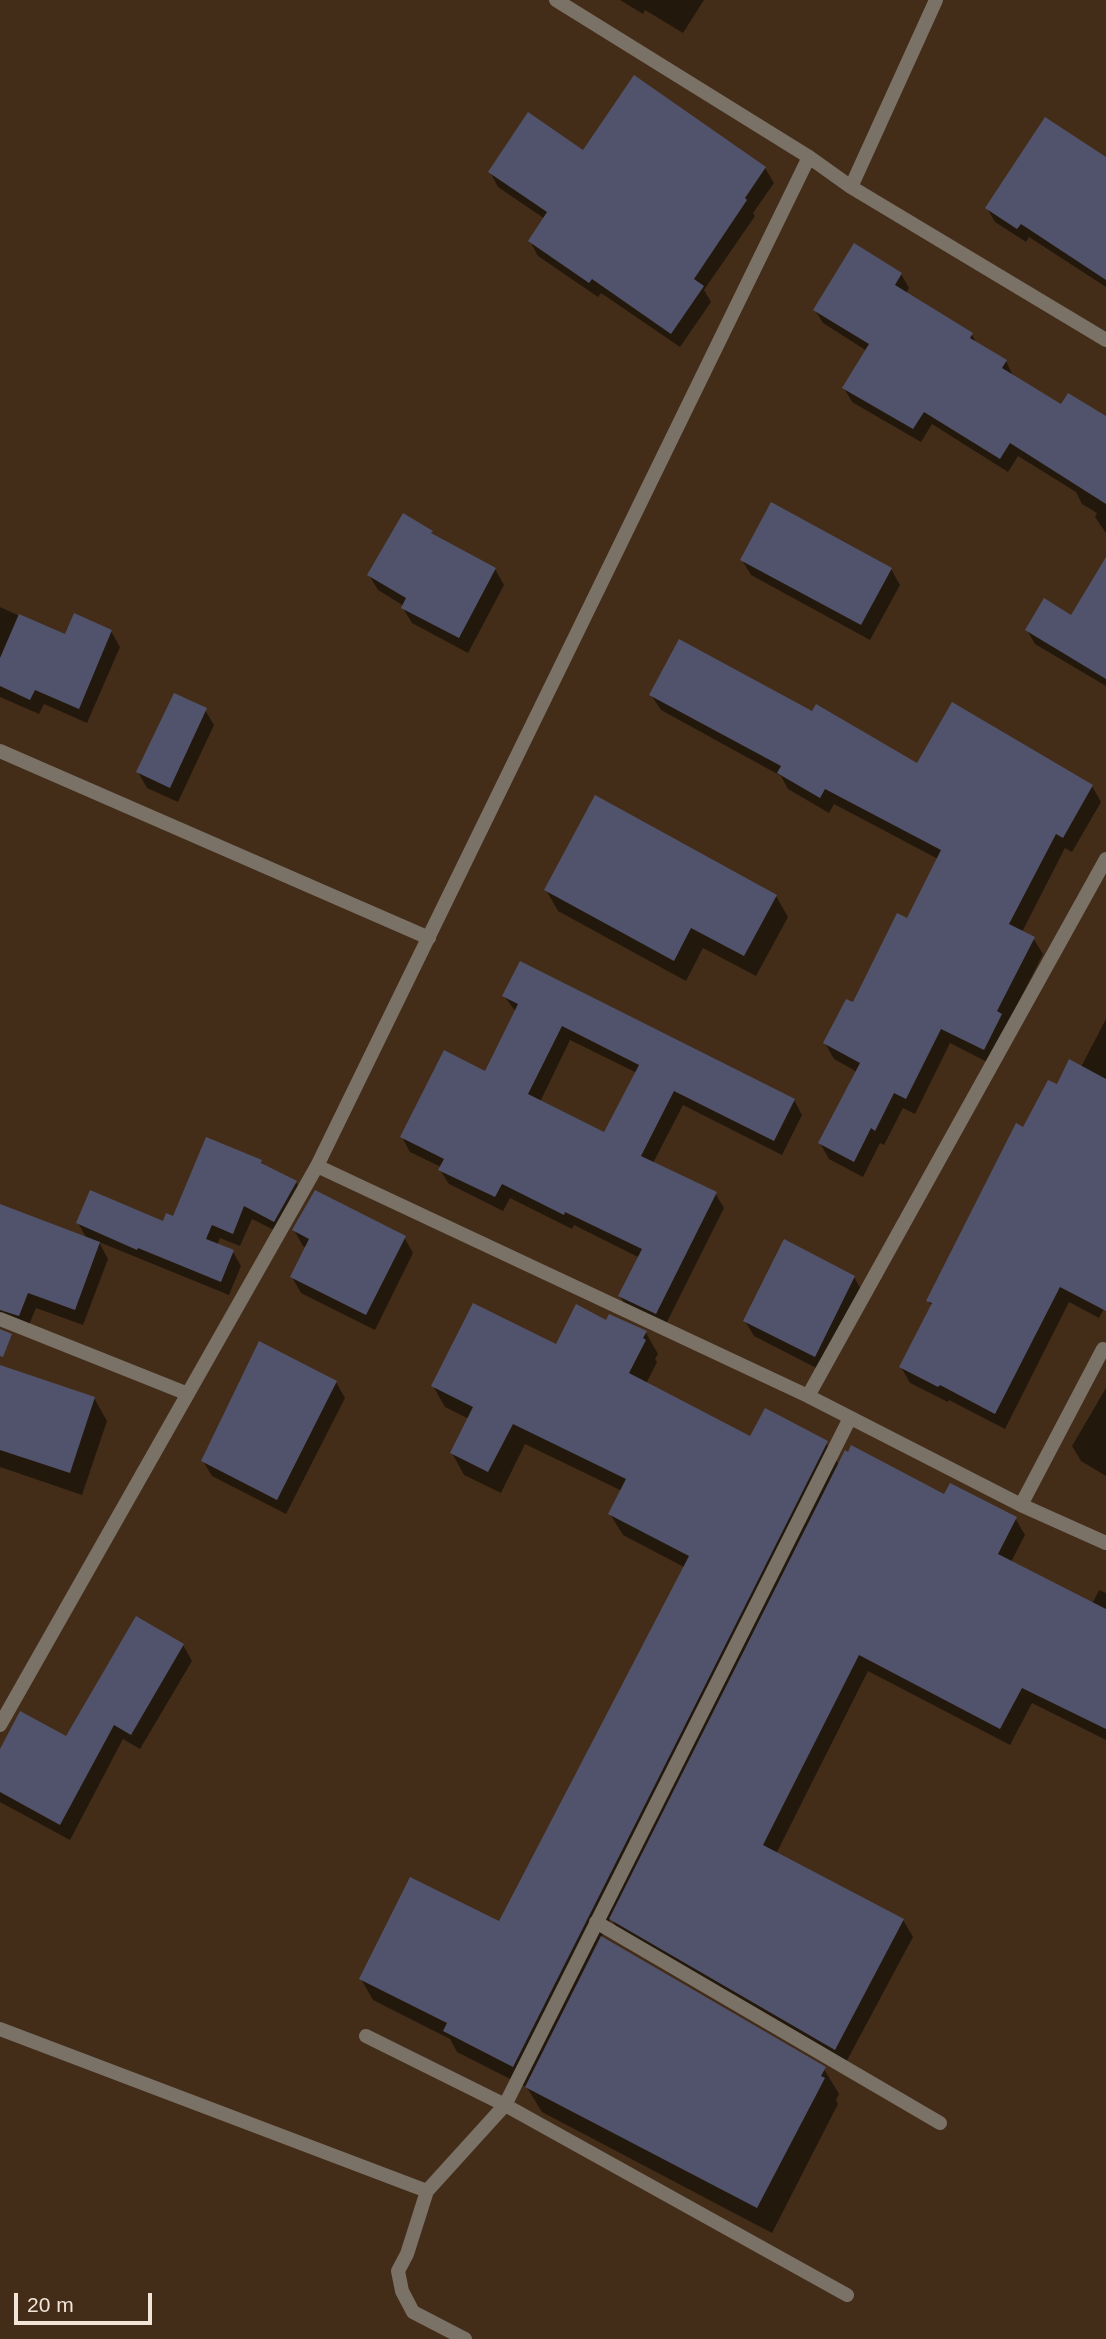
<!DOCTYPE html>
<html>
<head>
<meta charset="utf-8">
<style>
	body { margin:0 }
	#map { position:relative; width:1106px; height:2339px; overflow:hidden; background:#432d18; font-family:Helvetica,sans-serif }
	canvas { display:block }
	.scale { position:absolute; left:14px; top:2293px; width:138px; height:32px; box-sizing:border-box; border:4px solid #f2e4d7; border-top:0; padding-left:9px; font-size:21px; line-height:24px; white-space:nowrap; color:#f2e4d7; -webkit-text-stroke:5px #432d18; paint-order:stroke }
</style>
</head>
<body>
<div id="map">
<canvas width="1106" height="2339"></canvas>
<div class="scale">20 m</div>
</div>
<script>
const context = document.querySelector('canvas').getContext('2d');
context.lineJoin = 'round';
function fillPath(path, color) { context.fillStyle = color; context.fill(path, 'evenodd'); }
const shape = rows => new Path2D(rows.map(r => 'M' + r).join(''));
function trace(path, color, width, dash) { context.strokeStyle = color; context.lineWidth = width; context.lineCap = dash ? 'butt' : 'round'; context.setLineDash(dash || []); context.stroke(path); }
fillPath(shape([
	[620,0,704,0,683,33,645,10,643,14],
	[583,152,765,168,774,183,753,213,755,216,704,290,711,302,680,347,601,293,598,297,538,256,530,241,545,219,498,187,490,172],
	[1106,158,1106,287,1029,237,1026,242,995,222,987,208],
	[901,274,909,288,906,294,972,335,977,344,1006,361,1013,376,1061,406,1106,417,1106,533,1095,517,1097,513,1082,504,1076,492,1018,456,1008,472,932,424,921,442,852,402,844,388,867,351,823,323,815,310],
	[431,532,434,537,495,569,504,585,468,653,412,623,403,608,404,606,378,590,369,575],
	[742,560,891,569,900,585,870,640,751,575],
	[1106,560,1106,686,1035,644,1027,630,1072,617],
	[0,607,66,637,111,631,120,647,87,723,44,704,39,714,0,697],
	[651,695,813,714,917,765,953,704,1092,786,1101,802,1072,852,1065,848,1022,932,1033,938,1043,954,1007,1025,993,1065,950,1043,915,1114,903,1108,884,1145,880,1143,863,1177,829,1159,820,1143,857,1072,834,1059,825,1043,853,1005,908,920,938,859,834,804,829,813,788,789,781,776,661,710],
	[205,710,214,725,178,802,147,788,138,772],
	[546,890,776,896,788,917,756,976,703,948,686,981,558,911],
	[504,996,794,1100,802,1115,782,1155,683,1105,653,1163,715,1193,724,1208,664,1328,629,1311,620,1296,640,1258,574,1225,572,1229,510,1198,503,1211,449,1184,440,1170,441,1167,410,1152,402,1137,485,1073,516,1012],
	[570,1040,637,1073,605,1135,540,1102],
	[1106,1019,1106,1305,1099,1318,1069,1302,1005,1429,949,1400,948,1402,910,1383,901,1367,932,1306,928,1301,1024,1129,1058,1087,1081,1067],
	[261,1162,264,1166,296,1182,304,1196,282,1234,252,1219,240,1246,220,1238,217,1245,233,1252,241,1266,229,1295,99,1242,108,1259,83,1325,36,1308,29,1325,0,1314,0,1210,87,1239,78,1223,164,1223],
	[294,1230,404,1237,413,1253,375,1330,301,1293,292,1277,307,1248,303,1246],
	[854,1277,863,1293,824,1372,754,1336,745,1321],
	[607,1322,646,1333,658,1354,655,1359,657,1362,646,1384,751,1438,826,1443,839,1465,1015,1518,1025,1535,1011,1562,1092,1604,1099,1590,1106,1593,1106,1740,1032,1703,1010,1745,868,1671,776,1854,903,1920,913,1937,844,2066,621,1935,611,1918,601,1938,824,2069,839,2094,836,2100,838,2104,772,2233,542,2112,526,2086,526,2087,457,2052,450,2039,373,2000,361,1979,500,1924,684,1567,623,1535,610,1514,622,1491,525,1444,501,1493,464,1475,452,1453,469,1419,445,1407,433,1386,556,1346],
	[0,1367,94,1398,107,1421,82,1495,0,1467],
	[336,1382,345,1398,286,1514,212,1476,203,1461],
	[1106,1388,1106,1476,1081,1461,1072,1446],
	[183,1645,192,1661,140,1749,123,1739,70,1840,0,1802,0,1752,66,1739]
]), '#0007');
fillPath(shape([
	[634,75,766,167,745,198,747,200,694,279,704,286,671,334,592,279,589,283,528,241,547,212,488,172,528,112,583,150],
	[1045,117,1106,157,1106,280,1021,224,1017,229,985,208],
	[854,243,902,273,895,285,973,333,970,338,1007,360,1002,368,1061,404,1068,393,1106,416,1106,504,1010,443,1000,459,924,412,913,429,842,388,869,344,813,310],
	[771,502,892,568,861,625,740,560],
	[403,513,433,531,431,533,496,568,459,638,401,608,406,598,367,575],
	[1106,557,1106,679,1025,630,1044,598,1071,615],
	[74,613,112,630,79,709,35,690,30,700,0,686,0,658,19,614,65,634],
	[679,639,812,711,816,704,917,763,952,702,1093,785,1063,838,1056,834,1009,924,1035,937,997,1011,1002,1014,984,1050,941,1029,906,1099,894,1093,875,1131,871,1128,854,1162,818,1143,860,1063,823,1043,846,999,853,1002,897,913,907,918,941,850,825,789,820,798,777,773,781,766,649,695],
	[174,693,207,708,170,788,136,772],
	[595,795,777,895,744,956,691,928,674,961,544,890],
	[520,961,795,1099,774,1141,674,1091,641,1156,717,1192,656,1314,618,1296,642,1249,565,1212,564,1215,502,1184,495,1197,438,1170,444,1159,400,1137,444,1050,485,1071,518,1004,502,996],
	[562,1026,639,1065,604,1132,528,1094],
	[1069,1059,1106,1079,1106,1311,1060,1287,995,1414,940,1385,938,1387,899,1367,932,1303,926,1301,1016,1123,1023,1127,1048,1080,1057,1084],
	[206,1137,262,1160,261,1163,297,1181,274,1222,244,1206,233,1234,212,1225,206,1239,234,1250,221,1282,138,1248,137,1250,76,1223,90,1190,163,1221,166,1213,173,1216],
	[315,1190,406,1236,366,1315,290,1277,309,1239,292,1230],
	[0,1204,100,1242,75,1310,28,1293,19,1316,0,1310],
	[784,1239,855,1276,815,1357,743,1321],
	[473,1303,556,1344,576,1304,606,1320,609,1314,647,1331,643,1338,646,1340,629,1373,750,1436,765,1408,828,1441,513,2067,443,2031,447,2023,359,1979,410,1877,499,1921,689,1556,608,1514,626,1479,513,1424,488,1472,450,1453,473,1407,431,1386],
	[0,1329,12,1334,3,1357,0,1356],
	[259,1341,337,1381,277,1500,201,1461],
	[0,1365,95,1397,70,1473,0,1450],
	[851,1445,944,1494,950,1483,1017,1517,998,1554,1106,1609,1106,1729,1022,1688,1000,1729,859,1655,763,1845,904,1919,835,2050,609,1919,845,1450,848,1452],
	[136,1616,184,1644,131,1735,114,1725,60,1825,0,1792,0,1749,20,1711,66,1736],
	[601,1936,826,2067,821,2076,825,2078,757,2208,525,2087]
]), '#51536c');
trace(shape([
	[556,0,809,157,851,187,1106,340],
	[851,187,936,0],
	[0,751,429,938],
	[317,1166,808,1396,1021,1505,1106,1543],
	[0,1319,188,1394],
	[808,1396,1106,859],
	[1021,1505,1103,1349],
	[0,1725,317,1166,809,157],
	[596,1922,940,2123],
	[0,2029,427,2191],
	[366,2036,505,2105,847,2295],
	[465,2339,413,2312,402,2291,398,2271,407,2254,427,2191,505,2105,850,1418]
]), '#7a7167', 14);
</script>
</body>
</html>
